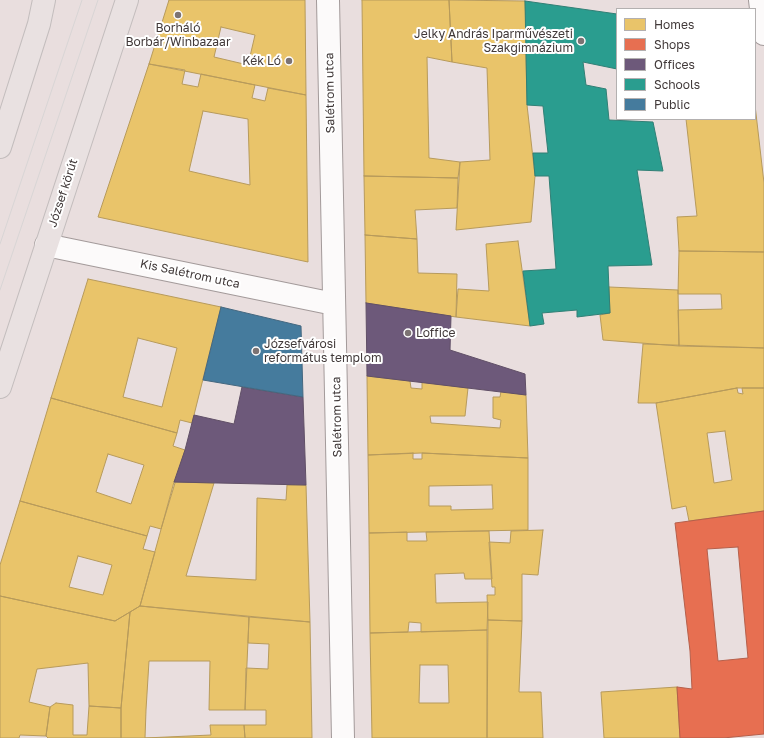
<!DOCTYPE html>
<html>
<head>
<meta charset="utf-8">
<style>
	body { margin:0 }
	#map { position:relative; width:764px; height:738px; overflow:hidden; background:#e9dede; font-family:"Golos Text",sans-serif }
	canvas { display:block }
	.legend { position:absolute; left:616px; top:8px; width:140px; height:112px; box-sizing:border-box; background:#fff; border:1px solid #b3b0b0; margin:0; padding:5px 7px; list-style:none; font-size:12px; color:#413939 }
	.legend li { display:flex; align-items:center; gap:8px; height:20px }
	.legend b { width:20px; border:1px solid #b3b0b0 }
</style>
</head>
<body>
<div id="map">
<canvas width="764" height="738"></canvas>
<ul class="legend">
<li><b style="height:11px;background:#e9c46a"></b>Homes</li>
<li><b style="height:11px;background:#e76f51"></b>Shops</li>
<li><b style="height:11px;background:#6d597a"></b>Offices</li>
<li><b style="height:11px;background:#2a9d8f"></b>Schools</li>
<li><b style="height:11px;background:#457b9d"></b>Public</li>
</ul>
</div>
<script>
const context = document.querySelector('canvas').getContext('2d');
context.lineJoin = 'round';
function fillPath(path, color) { context.fillStyle = color; context.fill(path, 'evenodd'); }
const shape = rows => new Path2D(rows.map(r => 'M' + r).join(''));
function trace(path, color, width, dash) { context.strokeStyle = color; context.lineWidth = width; context.lineCap = dash ? 'butt' : 'round'; context.setLineDash(dash || []); context.stroke(path); }
function write(font, color, halo, rows, align = 'center') {
  context.font = font + ' "Golos Text",sans-serif'; context.lineWidth = 4; context.setLineDash([]); context.textBaseline = 'middle'; context.strokeStyle = halo; context.fillStyle = color; for (const [text, x, y, turn = 0] of rows) {
    context.save(); context.translate(x, y); context.rotate((+turn || 0) * Math.PI / 180); context.textAlign = isNaN(turn) ? turn : align; if (halo) context.strokeText(text, 0, 0); context.fillText(text, 0, 0); context.restore();
  }
}
const homes = shape([
	[169,0,305,0,306,95,149,64,169,0],
	[221,27,255,35,248,65,214,57,221,27],
	[362,0,449,0,452,62,427,57,429,158,460,162,458,178,364,176,362,0],
	[449,0,525,1,527,45,516,44,515,53,526,54,527,105,535,176,531,222,456,230,460,162,490,160,487,68,452,62,449,0],
	[149,64,185,70,182,84,198,87,201,74,255,85,252,98,265,101,268,88,306,95,308,262,98,217,149,64],
	[203,111,248,119,250,185,189,171,203,111],
	[755,105,764,183,764,252,679,251,677,217,697,216,686,119,755,119,755,105],
	[364,176,458,178,457,208,415,210,417,239,365,235,364,176],
	[365,235,417,239,418,273,457,274,456,317,366,303,365,235],
	[518,241,530,326,456,317,458,289,489,291,486,244,518,241],
	[679,251,764,252,764,348,679,346,678,310,722,309,721,294,678,294,679,251],
	[88,279,221,307,192,423,180,420,177,433,51,398,88,279],
	[138,338,177,348,162,407,123,397,138,338],
	[609,287,678,290,679,346,603,340,600,315,610,313,609,287],
	[643,344,764,348,764,388,737,388,656,403,638,403,643,344],
	[367,376,410,381,411,388,422,389,422,382,468,388,465,416,430,416,431,423,500,428,501,420,493,418,493,397,500,397,501,391,526,395,528,458,422,453,368,455,367,376],
	[737,388,738,393,743,394,742,388,764,388,764,511,689,521,686,506,672,509,656,403,737,388],
	[725,431,732,480,714,483,707,433,725,431],
	[51,398,177,433,173,446,185,450,161,529,150,526,147,536,20,501,51,398],
	[108,454,144,465,131,504,96,492,108,454],
	[413,453,413,459,422,459,422,453,528,458,528,530,369,533,368,455,413,453],
	[492,485,493,509,451,510,451,506,429,506,429,486,492,485],
	[174,482,214,483,186,576,256,580,257,498,286,500,287,485,306,485,310,622,140,606,174,482],
	[20,501,147,536,143,549,155,552,140,606,115,621,0,596,0,565,20,501],
	[78,556,112,565,103,595,69,587,78,556],
	[543,530,538,575,522,574,522,621,488,620,487,595,495,595,495,587,492,587,489,542,510,543,511,531,543,530],
	[489,531,492,579,465,579,464,573,435,574,436,603,488,602,487,630,421,632,421,623,409,622,408,632,370,633,369,533,407,532,407,541,427,541,426,532,489,531],
	[0,596,115,621,130,612,121,708,89,706,88,663,37,669,29,702,50,707,46,736,20,735,19,738,0,738,0,596],
	[140,606,249,617,245,710,209,710,210,661,149,661,146,710,145,738,211,735,210,725,244,725,245,738,121,738,121,708,130,612,140,606],
	[249,617,310,622,312,738,245,738,244,725,266,725,266,710,245,710,246,668,268,669,269,644,248,643,249,617],
	[488,620,522,621,519,692,541,692,543,738,487,738,488,620],
	[487,630,487,738,372,738,370,633,487,630],
	[420,665,448,665,449,703,419,703,420,665],
	[677,687,680,738,604,738,601,692,677,687],
	[56,703,73,705,73,735,87,735,89,706,121,708,121,738,48,738,46,736,50,707,56,703]
]);
fillPath(homes, '#e9c46a');
trace(homes, '#b79a5b', 1);
const shops = shape([
	[764,511,764,734,723,738,680,738,677,687,692,689,690,651,675,523,764,511],
	[738,547,748,658,718,661,707,549,738,547]
]);
fillPath(shops, '#e76f51');
trace(shops, '#b55f4a', 1);
const offices = shape([
	[366,303,451,316,450,350,525,374,526,395,367,376,366,303],
	[242,387,303,397,306,485,174,482,185,450,194,415,234,424,242,387]
]);
fillPath(offices, '#6d597a');
trace(offices, '#604f66', 1);
const schools = shape([
	[525,1,617,14,617,69,583,62,586,85,606,89,609,120,653,122,663,171,637,170,652,265,608,266,610,313,577,317,577,310,542,313,544,324,530,326,523,271,556,269,549,176,535,176,533,153,548,153,543,106,527,105,525,1]
]);
fillPath(schools, '#2a9d8f');
trace(schools, '#317f75', 1);
const public = shape([
	[221,307,301,326,303,397,203,380,221,307]
]);
fillPath(public, '#457b9d');
trace(public, '#44677f', 1);
const minor = shape([
	[328,0,343,738],
	[760,0,764,34],
	[46,245,334,304]
]);
const major = shape([
	[0,147,39,24,44,0],
	[0,387,127,0]
]);
trace(minor, '#a39a9a', 24);
trace(major, '#c3bdbd', 24);
trace(minor, '#fcfafa', 22);
trace(major, '#e9e1e1', 22);
trace(shape([
	[0,244,82,0],
	[0,290,98,0]
]), '#d8d5d5', 1);
for (const [x, y, r, color] of [
	[178,15,4,"#7c7373"],
	[581,41,4,"#7c7373"],
	[289,61,4,"#7c7373"],
	[408,333,4,"#7c7373"],
	[256,351,4,"#7c7373"]
]) { const dot = new Path2D(); dot.arc(x, y, r, 0, 2 * Math.PI); context.fillStyle = color; context.fill(dot); trace(dot, '#fff', 1.5); }
write('12px', '#413939', '#fff', [
	["Borháló",178,28,"center"],
	["Borbár/Winbazaar",178,42,"center"],
	["Jelky András Iparművészeti",573,34],
	["Szakgimnázium",573,48],
	["Kék Ló",281,61],
	["Loffice",416,333,"left"],
	["Józsefvárosi",264,344,"left"],
	["református templom",264,358,"left"]
], 'right');
write('12px', '#413939', '#fff', [
	["Salétrom utca",330,93,-91],
	["József körút",63,193,-72],
	["Kis Salétrom utca",190,274,12],
	["Salétrom utca",337,417,-91]
]);
</script>
</body>
</html>
